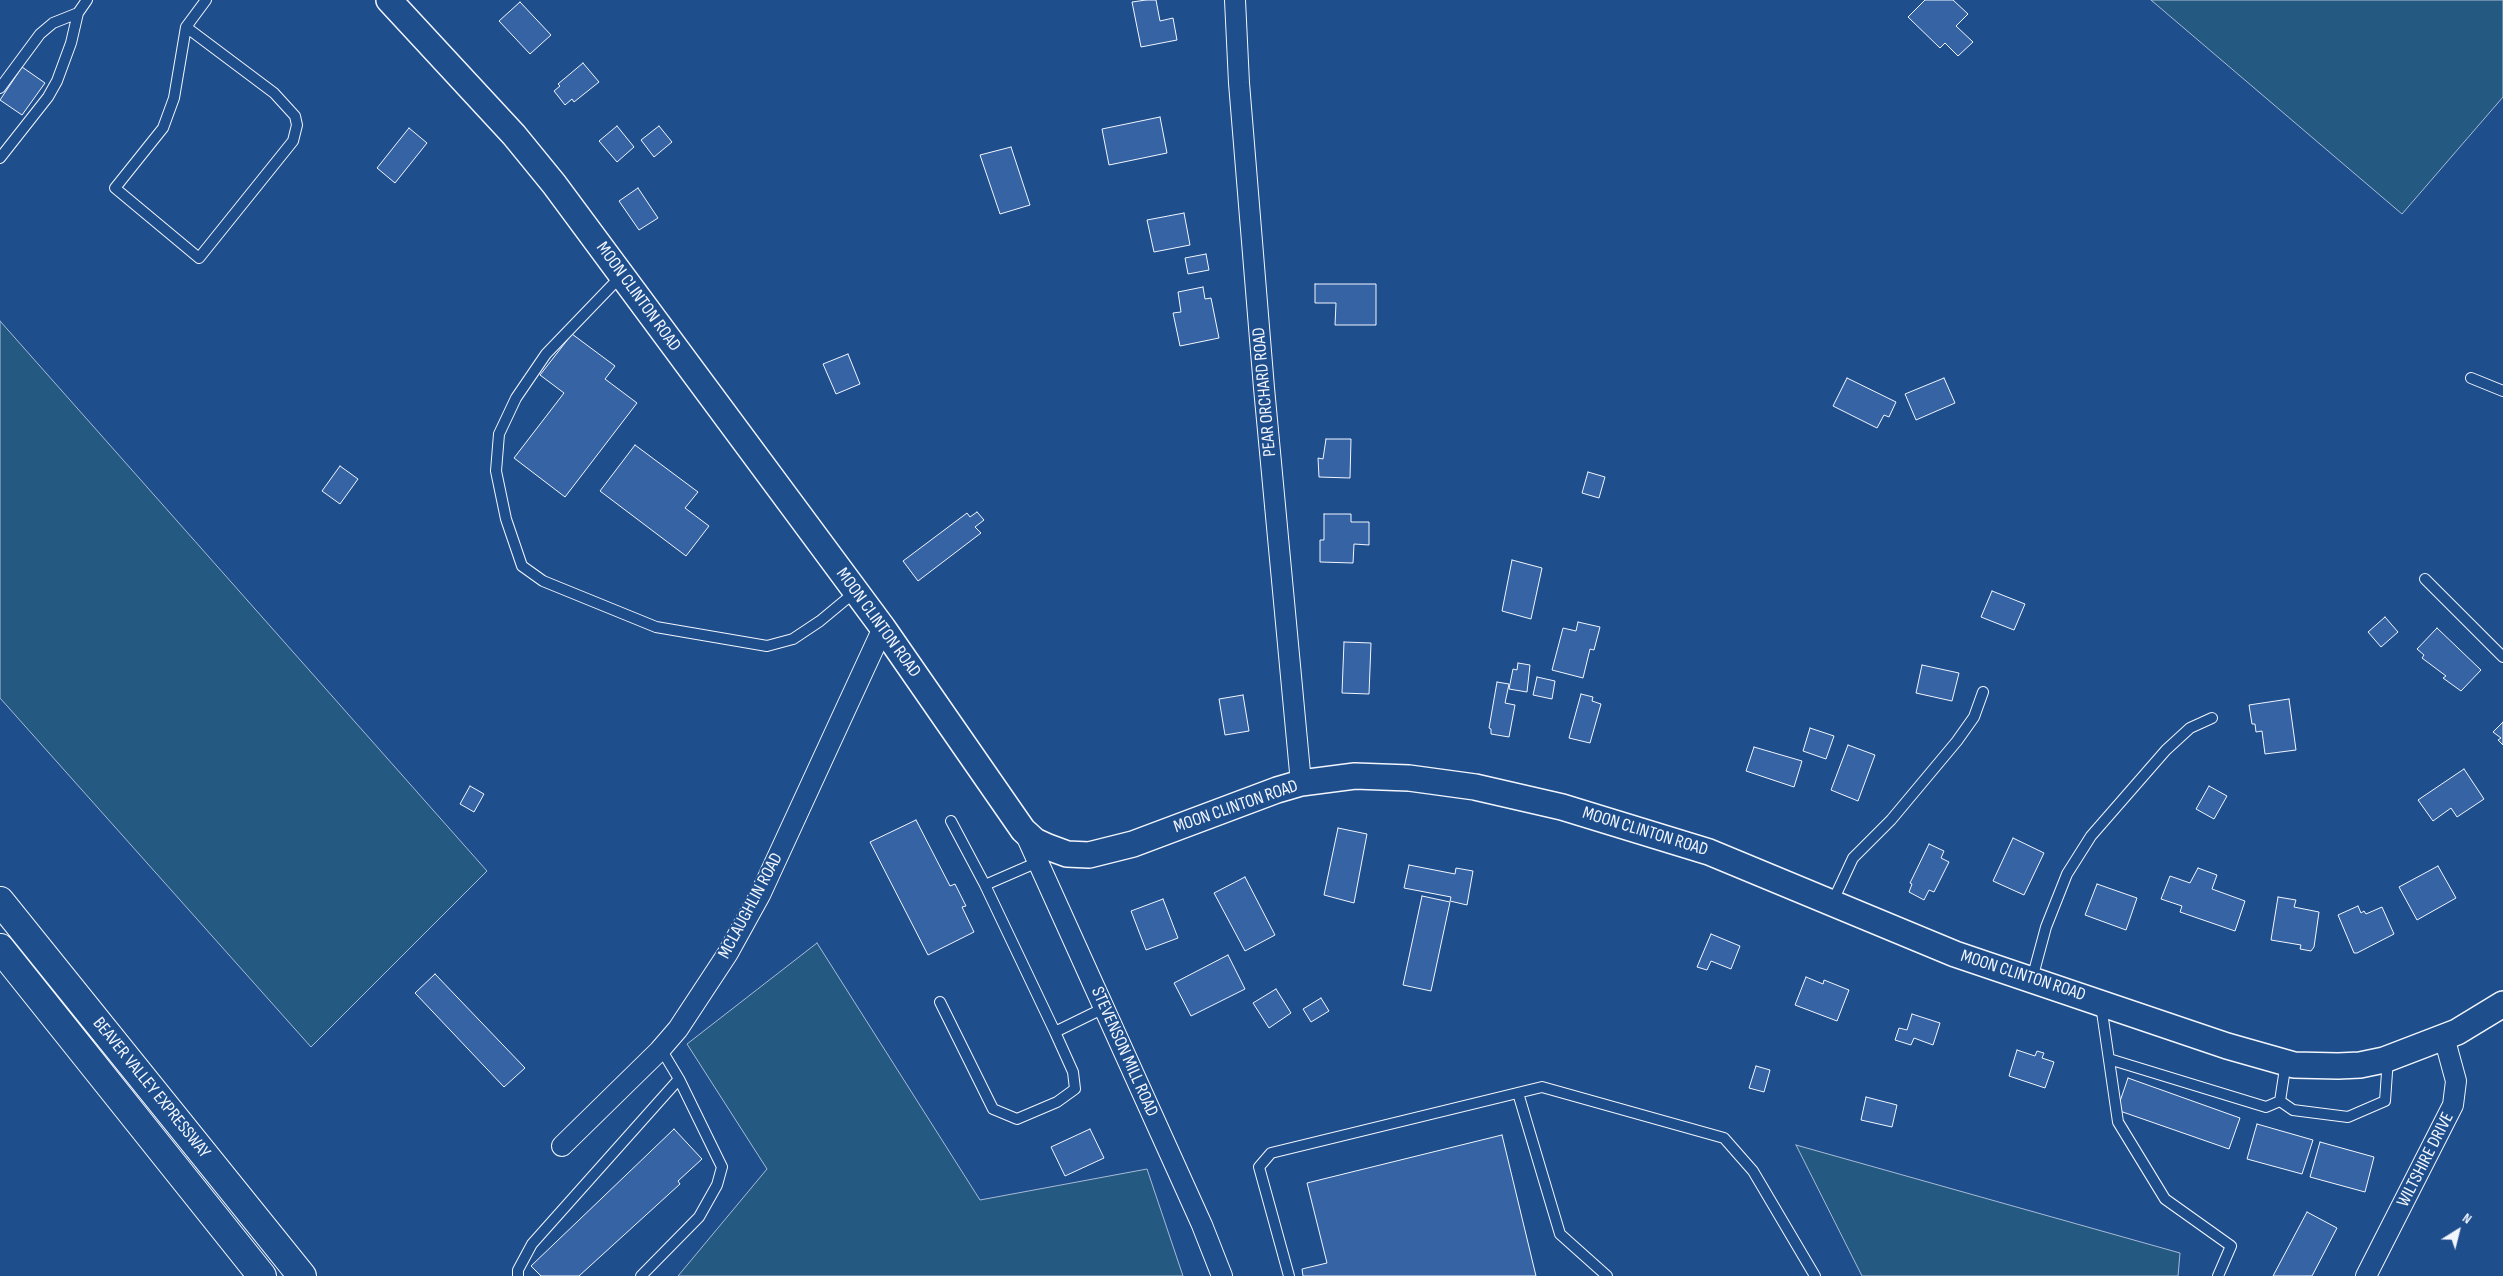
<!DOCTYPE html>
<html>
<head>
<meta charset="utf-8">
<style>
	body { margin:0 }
	#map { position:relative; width:2503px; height:1276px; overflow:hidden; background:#1f4e8c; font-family:"Sofia Sans Condensed",sans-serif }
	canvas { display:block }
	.north { position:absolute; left:2433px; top:1206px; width:50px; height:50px; -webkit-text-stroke:4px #1f4e8c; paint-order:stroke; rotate:36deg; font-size:14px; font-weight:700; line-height:20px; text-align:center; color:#f2f6ff }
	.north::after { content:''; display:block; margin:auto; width:18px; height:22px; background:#f2f6ff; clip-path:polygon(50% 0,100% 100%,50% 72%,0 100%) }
</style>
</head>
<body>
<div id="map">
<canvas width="2503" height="1276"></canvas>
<div class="north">N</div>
</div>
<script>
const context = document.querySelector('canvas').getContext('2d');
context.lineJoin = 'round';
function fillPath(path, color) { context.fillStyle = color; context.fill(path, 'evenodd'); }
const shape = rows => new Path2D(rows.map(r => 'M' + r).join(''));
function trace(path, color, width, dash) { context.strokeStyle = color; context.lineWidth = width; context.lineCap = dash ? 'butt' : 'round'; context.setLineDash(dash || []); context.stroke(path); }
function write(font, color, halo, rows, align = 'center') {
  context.font = font + ' "Sofia Sans Condensed",sans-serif'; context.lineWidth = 4; context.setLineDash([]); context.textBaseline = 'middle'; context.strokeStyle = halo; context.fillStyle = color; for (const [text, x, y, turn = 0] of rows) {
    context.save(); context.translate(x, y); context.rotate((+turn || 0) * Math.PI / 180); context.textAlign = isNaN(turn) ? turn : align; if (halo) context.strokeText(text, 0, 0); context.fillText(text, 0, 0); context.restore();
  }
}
const green = shape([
	[2151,0,2503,0,2503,97,2402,214,2151,0],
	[0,321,487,871,311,1047,0,698,0,321],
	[817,943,980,1200,1147,1169,1183,1276,678,1276,767,1169,687,1044,817,943],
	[1796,1145,2180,1253,2178,1276,1862,1276,1796,1145]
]);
fillPath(green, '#245a82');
trace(green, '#a8bbd7', 1);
const building = shape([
	[1146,0,1156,0,1160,21,1173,18,1177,40,1141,47,1132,2,1146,0],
	[1925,0,1953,0,1968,14,1956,26,1973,42,1958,56,1945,43,1940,48,1908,17,1925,0],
	[520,2,551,35,530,54,499,21,520,2],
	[583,63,599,82,574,102,572,99,565,105,554,91,560,86,558,84,583,63],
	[22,67,45,83,22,115,0,100,22,67],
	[1160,117,1167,153,1109,165,1102,129,1160,117],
	[617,126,634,147,617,162,599,141,617,126],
	[659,126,672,142,654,157,641,140,659,126],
	[409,128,427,143,395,183,377,168,409,128],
	[1011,147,1030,205,1000,214,980,155,1011,147],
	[638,188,658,218,639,230,619,201,638,188],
	[1184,213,1190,245,1154,252,1147,220,1184,213],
	[1206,254,1209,270,1188,274,1185,258,1206,254],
	[1315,284,1376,284,1376,325,1335,325,1336,303,1315,303,1315,284],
	[1203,287,1205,299,1211,298,1219,338,1180,346,1173,313,1181,312,1178,292,1203,287],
	[572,334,615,366,605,379,637,403,565,497,514,458,564,393,540,375,572,334],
	[848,354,860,384,836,394,823,364,848,354],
	[1847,378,1896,402,1889,417,1884,415,1877,428,1833,406,1847,378],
	[1944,378,1955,403,1916,420,1905,394,1944,378],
	[1326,439,1351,439,1350,478,1319,477,1318,458,1323,459,1326,439],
	[635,445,698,492,685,508,709,526,686,556,600,491,635,445],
	[340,466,358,479,340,504,322,491,340,466],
	[1588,472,1605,477,1599,498,1582,493,1588,472],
	[977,512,984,520,975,527,981,533,918,581,903,561,967,513,970,517,977,512],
	[1324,514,1351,514,1351,522,1369,522,1369,545,1354,544,1353,563,1320,562,1320,540,1324,540,1324,514],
	[1512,560,1542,568,1531,619,1502,611,1512,560],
	[1992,591,2025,604,2014,630,1981,617,1992,591],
	[2385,617,2398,632,2381,647,2368,632,2385,617],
	[1578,622,1600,627,1594,650,1590,649,1583,678,1552,670,1563,628,1576,631,1578,622],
	[2437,628,2481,670,2461,691,2443,678,2446,676,2422,658,2424,655,2417,649,2437,628],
	[1344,642,1371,643,1369,694,1342,693,1344,642],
	[1518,663,1530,665,1527,692,1509,689,1513,669,1517,670,1518,663],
	[1922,665,1959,673,1952,701,1916,693,1922,665],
	[1537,677,1555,681,1552,699,1533,695,1537,677],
	[1497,682,1509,684,1505,703,1515,705,1509,737,1491,734,1491,729,1489,728,1497,682],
	[1581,694,1593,697,1592,701,1601,704,1590,743,1569,738,1581,694],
	[1243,695,1249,731,1225,735,1219,699,1243,695],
	[2289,699,2296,750,2265,754,2262,731,2256,732,2255,724,2252,724,2249,705,2289,699],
	[2503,722,2503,745,2498,740,2501,738,2493,732,2503,722],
	[1810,728,1834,736,1826,759,1803,751,1810,728],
	[1848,745,1875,755,1858,801,1831,790,1848,745],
	[1754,747,1802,761,1794,787,1746,771,1754,747],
	[2464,769,2484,799,2457,817,2451,808,2433,821,2418,800,2464,769],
	[470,786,484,794,474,812,460,804,470,786],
	[2209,786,2227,796,2214,819,2196,809,2209,786],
	[916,820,950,886,955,884,966,906,962,907,974,932,928,955,870,842,916,820],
	[1338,828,1367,834,1354,903,1324,895,1338,828],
	[2013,838,2044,853,2024,895,1993,881,2013,838],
	[1929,844,1944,851,1941,858,1949,862,1934,892,1929,890,1924,900,1909,892,1912,884,1910,883,1929,844],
	[1409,865,1455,874,1456,868,1473,871,1467,905,1450,901,1451,897,1404,888,1409,865],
	[2438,866,2456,898,2417,920,2399,887,2438,866],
	[2198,868,2217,875,2212,889,2245,901,2235,931,2180,912,2182,906,2161,899,2170,876,2190,883,2198,868],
	[1245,877,1275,935,1245,951,1214,893,1245,877],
	[2097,884,2137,898,2126,930,2085,915,2097,884],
	[1422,896,1450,902,1431,991,1403,985,1422,896],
	[2278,897,2296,900,2294,907,2319,912,2314,947,2311,951,2300,949,2301,945,2271,940,2278,897],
	[1163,899,1178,938,1146,950,1131,911,1163,899],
	[2358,906,2361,913,2364,911,2366,914,2382,907,2394,934,2357,953,2354,953,2338,915,2358,906],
	[1711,934,1740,946,1731,969,1711,961,1707,970,1697,967,1711,934],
	[1228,955,1245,989,1191,1016,1174,983,1228,955],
	[435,974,525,1068,504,1087,415,993,435,974],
	[1806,977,1823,984,1824,980,1849,990,1837,1021,1795,1005,1806,977],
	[1276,989,1291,1013,1269,1028,1253,1003,1276,989],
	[1321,998,1329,1011,1311,1022,1303,1009,1321,998],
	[1912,1014,1940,1023,1933,1045,1914,1038,1911,1045,1895,1040,1899,1028,1907,1030,1912,1014],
	[2017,1050,2035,1056,2037,1051,2044,1053,2042,1058,2054,1062,2045,1088,2009,1076,2017,1050],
	[1756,1066,1770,1070,1764,1092,1749,1088,1756,1066],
	[2128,1078,2240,1118,2229,1149,2117,1110,2128,1078],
	[1866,1097,1897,1105,1892,1127,1861,1120,1866,1097],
	[2257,1124,2313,1140,2302,1174,2247,1159,2257,1124],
	[674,1129,702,1159,678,1181,680,1184,579,1276,541,1276,531,1266,674,1129],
	[1090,1129,1104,1158,1065,1176,1051,1147,1090,1129],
	[1502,1135,1536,1276,1303,1276,1302,1269,1327,1263,1307,1183,1502,1135],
	[2320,1142,2374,1157,2365,1192,2310,1177,2320,1142],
	[2307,1212,2337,1228,2312,1276,2273,1276,2307,1212]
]);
fillPath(building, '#3563a3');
trace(building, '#f2f6ff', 1);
const service = shape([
	[186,27,274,93,295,116,297,125,293,141,199,258,115,188,163,128,174,98,186,27,206,0],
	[0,88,40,34,53,23,78,13],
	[0,158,48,97,57,81,71,43,78,13,87,0],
	[621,276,546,354,516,398,499,434,496,471,506,519,522,566,543,581,656,627,767,646,793,639,820,621,855,592],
	[2471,378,2503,391],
	[2425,579,2503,657],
	[951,821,985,885,1038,862],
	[985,885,1055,1032,1104,1008],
	[1832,903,1853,858,1891,820,1957,741,1974,717,1983,692],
	[2032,979,2046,927,2067,874,2091,836,2166,750,2190,728,2212,718],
	[940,1002,993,1109,1017,1119,1057,1102,1075,1089,1073,1072,1055,1032],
	[2101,1005,2118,1122,2165,1199,2231,1246,2218,1276],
	[2109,1059,2266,1107,2280,1101,2286,1062],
	[1518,1093,1560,1234,1607,1276],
	[2280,1101,2293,1110,2348,1117,2385,1101,2388,1058],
	[518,1276,518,1270,532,1244,679,1079],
	[641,1276,699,1217,717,1185,722,1167,679,1079,661,1049],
	[1289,1276,1259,1167,1271,1153,1542,1087,1724,1138,1753,1171,1815,1276]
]);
const minor = shape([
	[1235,0,1239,83,1264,388,1301,783],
	[1024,831,1202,1225,1222,1276],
	[562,1146,659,1051,678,1029,728,953,760,895,883,628],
	[2366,1276,2453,1105,2456,1081,2444,1037]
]);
const tertiary = shape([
	[389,0,514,135,554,184,883,628,1023,830,1035,841,1048,847,1067,854,1089,855,1133,844,1277,790,1301,783,1355,776,1409,778,1475,787,1562,807,1709,852,1955,954,2227,1046,2294,1065,2338,1066,2360,1065,2384,1060,2457,1032,2503,1004]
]);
const motorway = shape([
	[0,901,302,1276],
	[0,948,262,1276]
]);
trace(service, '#f2f6ff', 12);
trace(minor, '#f2f6ff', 22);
trace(tertiary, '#f2f6ff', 28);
trace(motorway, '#f2f6ff', 30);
trace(service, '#1f4e8c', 10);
trace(minor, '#1f4e8c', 20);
trace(tertiary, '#1f4e8c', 25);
trace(motorway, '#1f4e8c', 28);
write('18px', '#f2f6ff', '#1f4e8c', [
	["MOON CLINTON ROAD",638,297,54],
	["PEAR ORCHARD ROAD",1265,392,-95],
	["MOON CLINTON ROAD",878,623,54],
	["MOON CLINTON ROAD",1236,807,-19],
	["MOON CLINTON ROAD",1645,832,17],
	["MCLAUGHLIN ROAD",751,906,-62],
	["MOON CLINTON ROAD",2023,976,18],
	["STEVENSON MILL ROAD",1124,1052,66],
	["BEAVER VALLEY EXPRESSWAY",151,1088,51],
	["WILTSHIRE DRIVE",2426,1160,-63]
]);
</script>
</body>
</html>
